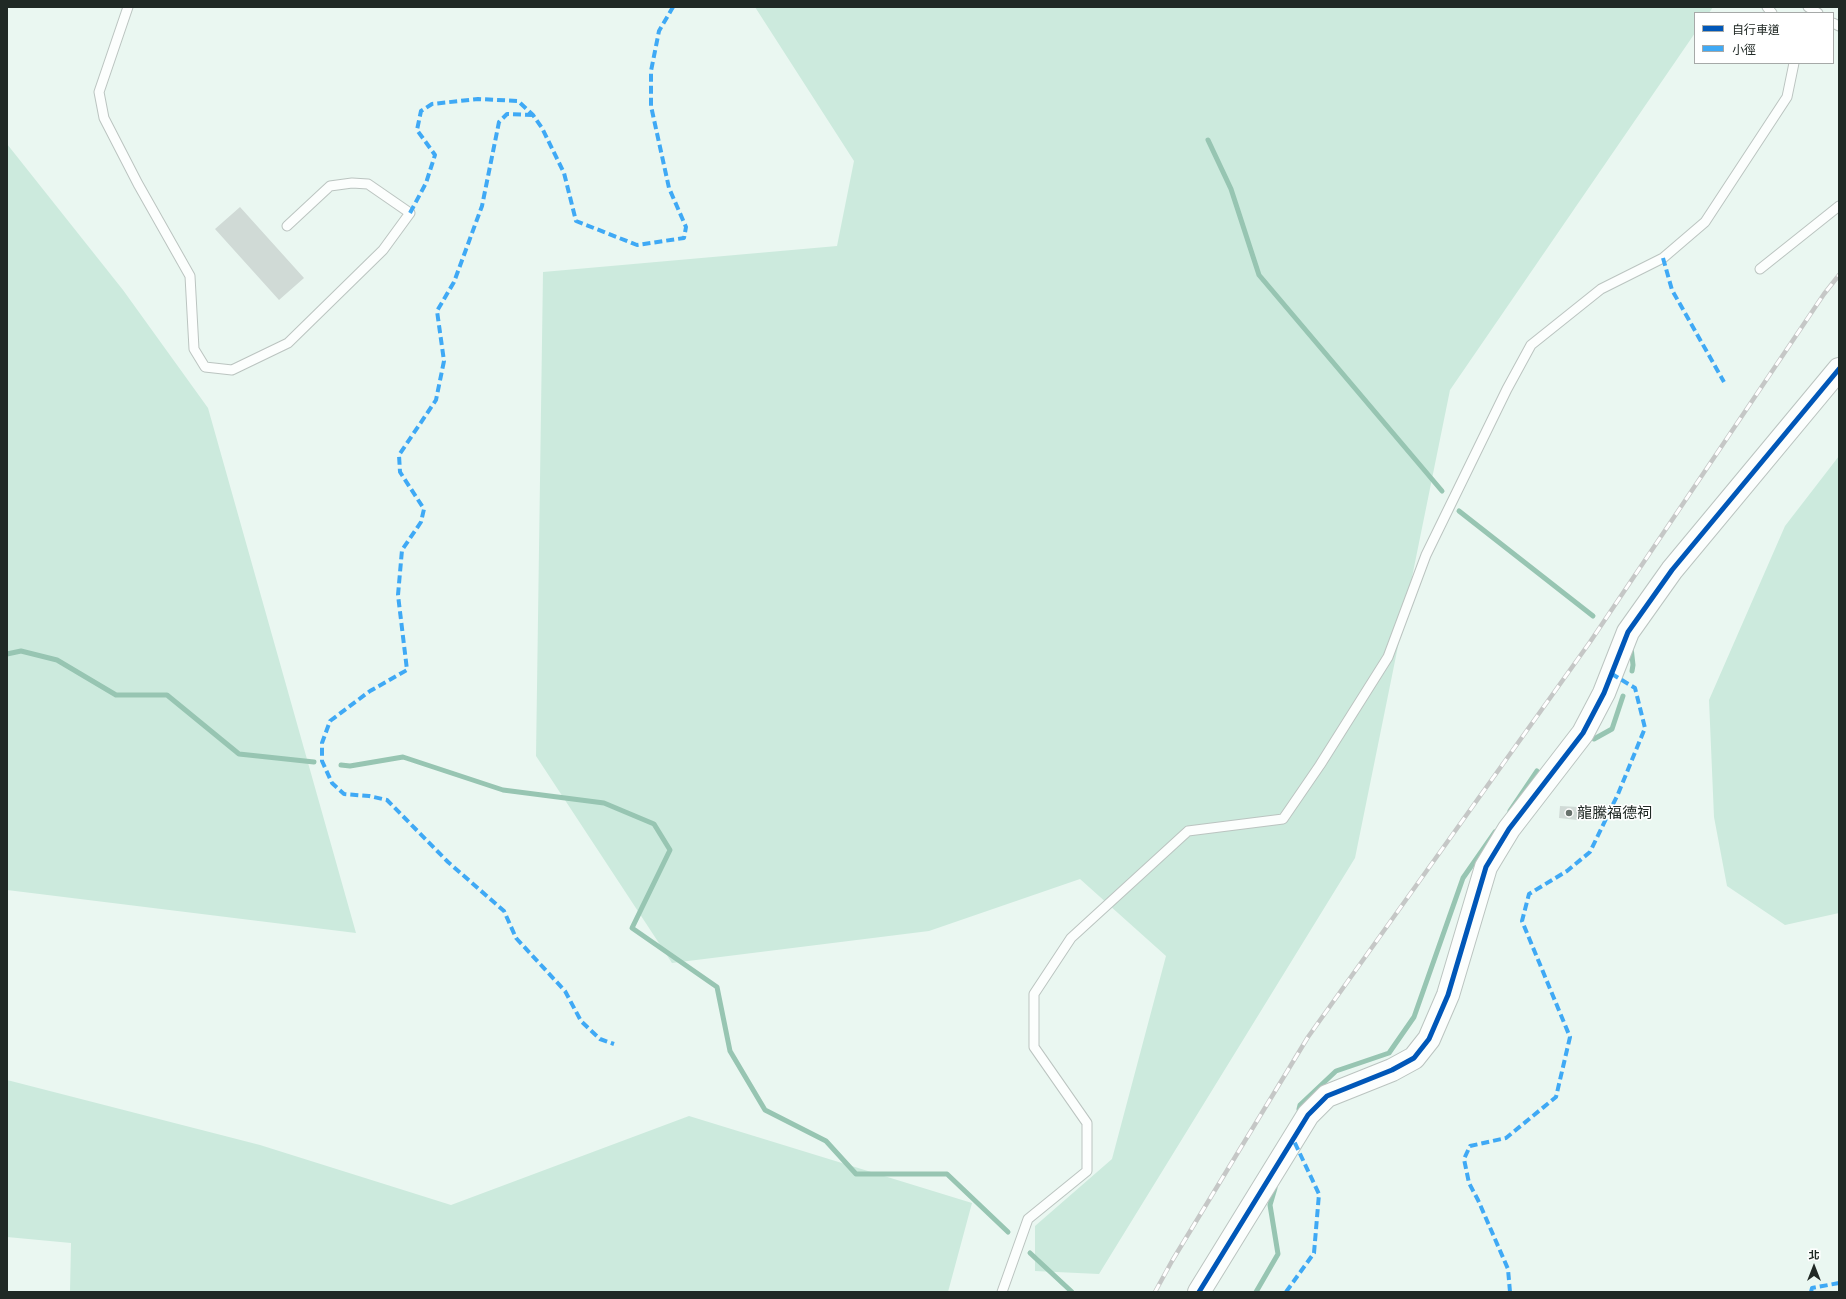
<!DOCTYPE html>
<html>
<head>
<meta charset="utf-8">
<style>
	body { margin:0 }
	#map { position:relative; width:1846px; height:1299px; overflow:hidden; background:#eaf7f1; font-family:"Exo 2","Noto Sans TC",sans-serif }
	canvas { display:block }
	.frame { position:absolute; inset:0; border:8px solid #202925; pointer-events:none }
	.legend { position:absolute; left:1694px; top:12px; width:140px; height:52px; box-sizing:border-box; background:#fff; border:1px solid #a6a9a8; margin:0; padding:5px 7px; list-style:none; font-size:12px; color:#202925 }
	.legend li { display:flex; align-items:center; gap:8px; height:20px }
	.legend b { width:20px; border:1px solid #a6a9a8 }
	.north { position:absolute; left:1794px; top:1247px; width:40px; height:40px; -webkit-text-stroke:3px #fff; paint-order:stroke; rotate:0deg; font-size:11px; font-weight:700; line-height:16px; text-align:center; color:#202925 }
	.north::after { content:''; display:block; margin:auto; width:14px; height:18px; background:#202925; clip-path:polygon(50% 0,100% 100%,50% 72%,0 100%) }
</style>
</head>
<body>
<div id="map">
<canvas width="1846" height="1299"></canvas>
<div class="frame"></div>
<ul class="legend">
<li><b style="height:5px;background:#0057b8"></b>自行車道</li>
<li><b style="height:5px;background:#3fa9f5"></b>小徑</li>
</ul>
<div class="north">北</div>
</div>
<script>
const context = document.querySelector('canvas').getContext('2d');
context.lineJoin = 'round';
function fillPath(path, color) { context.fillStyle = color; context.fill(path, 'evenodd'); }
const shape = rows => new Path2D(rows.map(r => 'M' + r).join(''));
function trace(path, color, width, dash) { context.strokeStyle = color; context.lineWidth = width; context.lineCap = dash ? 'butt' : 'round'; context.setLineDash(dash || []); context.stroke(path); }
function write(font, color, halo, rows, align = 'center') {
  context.font = font + ' "Exo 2","Noto Sans TC",sans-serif'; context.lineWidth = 3; context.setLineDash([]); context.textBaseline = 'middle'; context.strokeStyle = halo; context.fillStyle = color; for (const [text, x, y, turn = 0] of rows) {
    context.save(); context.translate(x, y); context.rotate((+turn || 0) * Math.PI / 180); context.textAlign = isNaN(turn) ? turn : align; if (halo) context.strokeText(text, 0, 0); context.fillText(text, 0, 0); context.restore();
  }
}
fillPath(shape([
	[755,7,1713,7,1709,13,1695,13,1695,33,1450,390,1355,858,1099,1274,1035,1271,1035,1226,1112,1159,1166,956,1080,879,929,931,672,963,536,756,543,272,837,246,854,161],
	[7,144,123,290,208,408,356,933,7,890],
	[1839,456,1839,913,1785,925,1727,886,1714,817,1709,700,1785,526],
	[7,1080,260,1145,451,1205,689,1116,972,1203,948,1292,70,1292,71,1243,7,1237]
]), '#cceadd');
trace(shape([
	[1208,140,1231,189,1259,275,1442,491],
	[1459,511,1593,616],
	[1631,647,1633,665,1632,671],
	[7,654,21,651,57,660,116,695,167,695,239,754,314,762],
	[1594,739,1612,729,1623,696],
	[341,765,350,766,403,757,503,790,604,803,654,824,670,850,632,928,717,987,730,1051,765,1110,826,1141,856,1174,947,1174,1008,1232],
	[1510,811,1537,771],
	[1299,1109,1300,1105,1336,1071,1389,1053,1414,1017,1463,878,1495,832],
	[1030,1253,1072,1292],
	[1256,1292,1278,1254,1270,1205,1275,1188]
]), '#97c5b2', 5);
fillPath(shape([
	[240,207,304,278,279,300,215,229],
	[1560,806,1578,807,1577,820,1559,818]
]), '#d0dad6');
const lane = shape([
	[128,7,99,92,104,118,138,184,190,276,194,349,205,367,232,370,288,343,383,250,410,213,368,184,352,183,330,186,287,226],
	[1767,7,1772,13],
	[1808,7,1818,13],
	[1833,23,1839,26],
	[1760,269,1839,206],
	[1002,1292,1028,1219,1087,1171,1087,1123,1034,1047,1034,994,1071,938,1188,831,1283,819,1320,765,1388,657,1426,555,1507,389,1531,345,1601,289,1663,258,1705,222,1787,97,1794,63]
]);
const secondary = shape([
	[1199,1292,1308,1115,1327,1096,1392,1070,1414,1058,1429,1039,1448,995,1486,867,1509,829,1583,733,1604,693,1628,632,1672,570,1839,369]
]);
trace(lane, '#bbc4c0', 11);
trace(secondary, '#bbc4c0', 24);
trace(lane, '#fcfefd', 9);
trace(secondary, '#fcfefd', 22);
const rail = shape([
	[1155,1292,1172,1261,1308,1037,1590,642,1824,294,1839,275]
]);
trace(rail, '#c5c7c6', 4.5);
trace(rail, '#fff', 3, [9]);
trace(shape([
	[533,115,507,114,499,122,482,206,454,282,437,311,444,361,436,400,399,455,400,472,424,509,421,522,402,550,398,595,407,670,370,691,330,721,322,743,322,761,332,783,344,794,369,796,387,800,448,862,504,911,516,938,565,991,581,1021,600,1039,614,1044],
	[410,213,426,183,435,155,417,130,421,111,432,104,478,99,518,101,533,115,542,128,564,173,576,221,637,245,684,238,686,227,669,188,651,106,651,71,659,31,673,7],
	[1663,258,1672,290,1724,382],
	[1286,1292,1314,1253,1319,1194,1293,1139],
	[1510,1292,1508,1269,1478,1200,1469,1183,1464,1159,1470,1146,1506,1138,1556,1097,1570,1037,1522,921,1529,894,1567,871,1590,852,1618,794,1645,728,1635,688,1612,674],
	[1811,1292,1812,1288,1839,1283]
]), '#3fa9f5', 4, [8, 4]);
trace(shape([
	[1199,1292,1308,1115,1327,1096,1392,1070,1414,1058,1429,1039,1448,995,1486,867,1509,829,1583,733,1604,693,1628,632,1672,570,1839,369]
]), '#0057b8', 5);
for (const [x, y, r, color] of [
	[1569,813,4,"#67716c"]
]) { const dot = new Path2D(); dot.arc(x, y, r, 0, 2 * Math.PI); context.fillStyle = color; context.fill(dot); trace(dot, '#fff', 1.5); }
write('15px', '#202925', '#fff', [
	["龍騰福德祠",1577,813]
], 'left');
</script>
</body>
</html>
